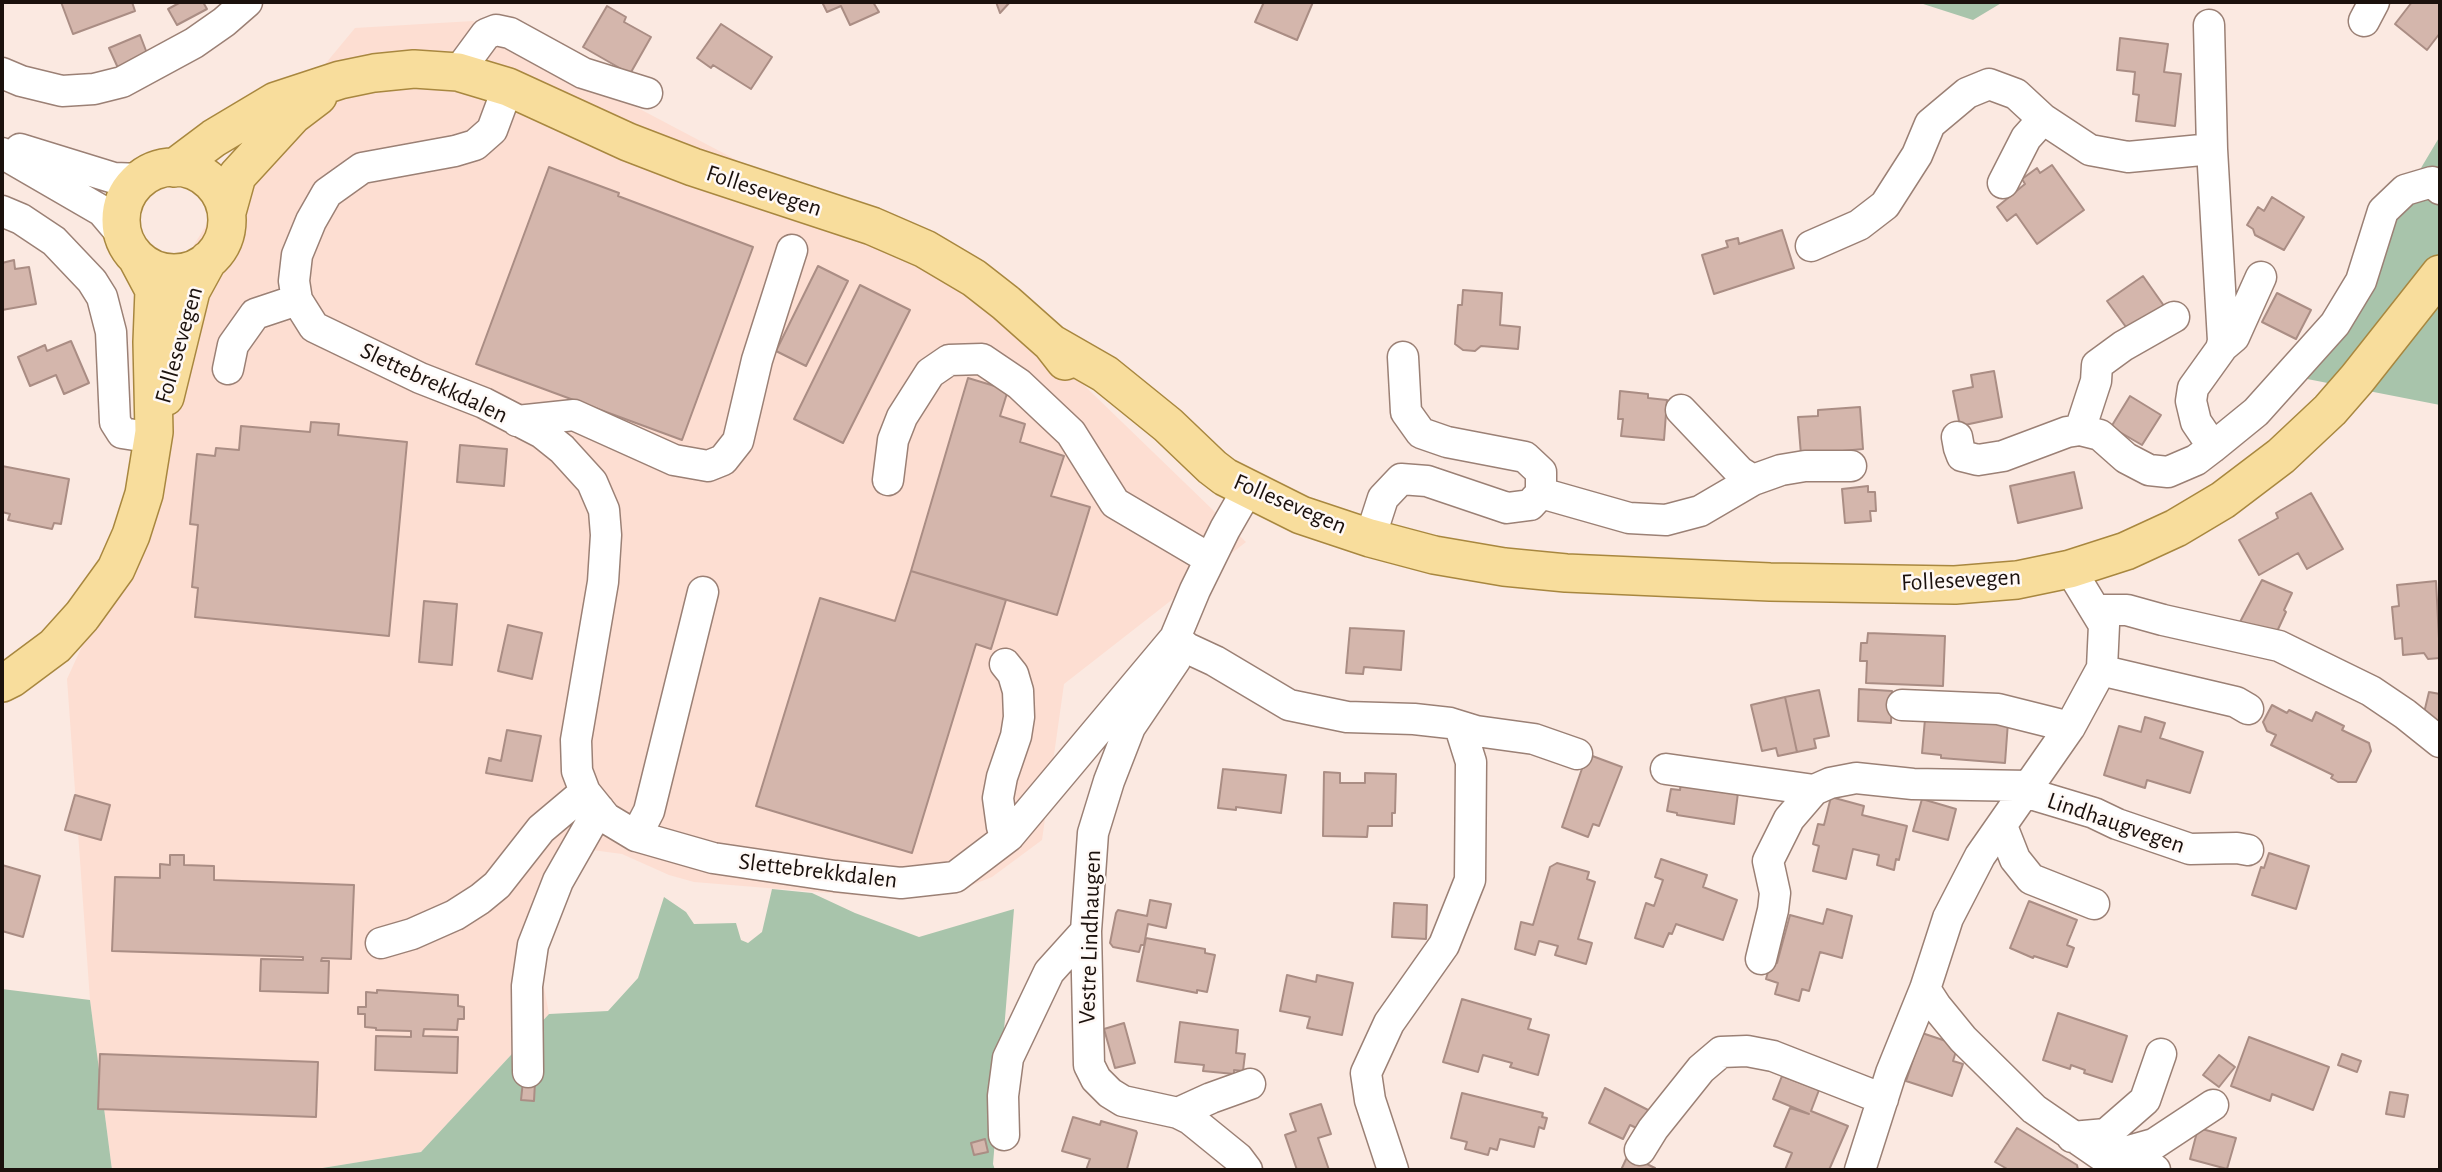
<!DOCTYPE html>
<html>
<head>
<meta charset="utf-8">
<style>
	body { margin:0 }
	#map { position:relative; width:2442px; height:1172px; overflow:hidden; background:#fbe9e1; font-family:"Alegreya Sans",sans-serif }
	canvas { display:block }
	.frame { position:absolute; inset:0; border:4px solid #1b110d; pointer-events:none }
</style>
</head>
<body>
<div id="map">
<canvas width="2442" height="1172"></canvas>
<div class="frame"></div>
</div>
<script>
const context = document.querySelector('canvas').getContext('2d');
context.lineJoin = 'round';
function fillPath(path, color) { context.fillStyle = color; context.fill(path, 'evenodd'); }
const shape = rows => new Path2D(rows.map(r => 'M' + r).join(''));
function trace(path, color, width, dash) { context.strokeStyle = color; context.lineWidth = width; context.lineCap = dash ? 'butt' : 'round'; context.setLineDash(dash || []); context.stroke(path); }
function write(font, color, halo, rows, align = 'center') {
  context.font = font + ' "Alegreya Sans",sans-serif'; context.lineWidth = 5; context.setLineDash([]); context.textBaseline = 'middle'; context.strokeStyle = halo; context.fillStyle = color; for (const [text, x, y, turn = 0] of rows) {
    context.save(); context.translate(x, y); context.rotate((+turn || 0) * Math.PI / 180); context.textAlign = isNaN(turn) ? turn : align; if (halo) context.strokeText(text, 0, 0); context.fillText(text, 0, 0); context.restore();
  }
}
fillPath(shape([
	[473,21,744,164,967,277,1029,332,1246,542,1064,684,1042,840,992,877,952,893,902,899,694,882,669,875,622,854,592,850,550,925,541,971,549,1014,421,1152,310,1170,112,1170,90,1000,67,679,99,609,134,508,179,269,249,156,355,28]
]), '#fdded2');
fillPath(shape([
	[1917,2,2003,2,1973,20],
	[2440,136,2440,405,2297,377],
	[772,889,812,893,855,913,919,937,1014,909,993,1164,995,1170,310,1170,421,1152,549,1014,608,1011,638,978,664,897,686,912,694,924,736,923,741,940,748,943,762,932],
	[2,989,90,1000,112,1170,2,1170]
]), '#a8c4ab');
const building = shape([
	[61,2,132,2,135,11,73,34,61,2],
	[181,2,203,2,207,9,177,25,168,9,181,2],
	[822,2,873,2,879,12,850,25,841,6,827,12,822,2],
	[996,2,1010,2,1000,13,996,2],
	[1264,2,1313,2,1297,40,1255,22,1264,2],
	[2412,2,2440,2,2440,33,2427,50,2395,24,2412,2],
	[607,6,626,17,624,22,651,37,630,74,583,47,607,6],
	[721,24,772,57,751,89,713,65,711,68,697,58,721,24],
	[140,35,148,56,118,68,109,48,140,35],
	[2120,38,2168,44,2164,72,2181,74,2175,126,2136,121,2139,95,2133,94,2135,72,2117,70,2120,38],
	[2052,165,2084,210,2037,244,2016,214,2007,221,1997,207,2025,184,2022,179,2037,168,2040,173,2052,165],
	[549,167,619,193,618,196,753,247,682,440,476,364,549,167],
	[2272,197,2304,217,2284,250,2255,235,2253,229,2247,225,2258,207,2264,211,2272,197],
	[1782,230,1794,268,1714,294,1702,255,1728,247,1726,241,1738,238,1739,244,1782,230],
	[14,260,15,269,29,267,36,304,2,310,2,263,14,260],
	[818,266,848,281,806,366,776,351,818,266],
	[2143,276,2169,313,2134,338,2107,301,2143,276],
	[860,285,910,310,843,443,794,419,860,285],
	[1463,290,1502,293,1500,325,1520,327,1518,349,1481,346,1475,351,1463,350,1455,344,1458,305,1462,305,1463,290],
	[2277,293,2311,310,2296,339,2262,322,2277,293],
	[71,341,89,383,64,394,56,375,30,386,18,357,45,345,47,351,71,341],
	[1994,371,2002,417,1960,426,1953,391,1973,387,1971,375,1994,371],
	[968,378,1008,390,1000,416,1025,424,1020,442,1064,456,1051,496,1090,507,1057,615,911,571,968,378],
	[1620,391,1648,394,1648,398,1667,400,1664,440,1621,436,1623,419,1618,419,1620,391],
	[2130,396,2161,415,2142,445,2111,427,2130,396],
	[1860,407,1863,449,1801,455,1798,417,1818,416,1818,410,1860,407],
	[311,422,339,424,338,435,407,442,389,636,195,617,198,588,192,587,198,525,190,524,197,454,215,456,216,448,239,450,241,426,310,432,311,422],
	[460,445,507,449,504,486,457,482,460,445],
	[2,466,69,479,61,524,54,523,52,529,8,520,10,514,2,512,2,466],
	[2074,472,2082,508,2018,523,2010,486,2074,472],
	[1868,486,1868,492,1875,492,1876,511,1870,511,1871,521,1845,523,1842,489,1868,486],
	[2311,493,2343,549,2307,569,2298,553,2259,575,2239,540,2278,518,2276,513,2311,493],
	[911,571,1006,600,991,649,976,644,912,853,756,806,820,598,895,621,911,571],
	[2262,580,2292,593,2284,610,2286,612,2274,638,2240,622,2262,580],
	[2436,581,2440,658,2428,659,2424,653,2403,655,2402,638,2395,639,2392,607,2399,606,2397,585,2436,581],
	[424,601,457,604,452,665,419,662,424,601],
	[508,625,542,633,532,679,498,671,508,625],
	[1350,628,1404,631,1401,670,1364,667,1363,674,1346,673,1350,628],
	[1868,633,1945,636,1943,686,1866,683,1867,661,1860,661,1861,643,1867,643,1868,633],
	[1859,689,1892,691,1891,723,1858,721,1859,689],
	[1819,690,1829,736,1814,739,1816,748,1797,752,1785,697,1819,690],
	[2429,692,2440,694,2440,722,2423,717,2429,692],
	[1785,697,1797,752,1778,756,1776,748,1762,751,1751,705,1785,697],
	[2272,705,2287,713,2289,710,2312,721,2316,712,2344,726,2342,730,2369,743,2371,751,2356,782,2338,782,2331,778,2333,775,2271,745,2276,735,2267,731,2263,722,2272,705],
	[2145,717,2165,723,2160,738,2203,752,2190,793,2147,780,2145,788,2104,775,2119,726,2141,732,2145,717],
	[1925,719,2008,722,2005,763,1941,758,1941,755,1922,753,1925,719],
	[507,730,541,736,532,781,486,773,489,758,501,761,507,730],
	[1587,754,1622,767,1599,826,1593,824,1588,837,1562,827,1587,754],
	[1223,769,1286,775,1281,813,1236,807,1236,810,1218,808,1223,769],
	[1324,772,1340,773,1340,783,1365,783,1365,773,1396,774,1395,813,1392,813,1392,826,1368,826,1367,837,1323,836,1324,772],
	[1682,777,1739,785,1734,824,1677,815,1677,813,1667,811,1671,789,1680,790,1682,777],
	[75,795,110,805,101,840,65,830,75,795],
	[1831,797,1864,806,1862,815,1907,826,1899,860,1896,859,1894,870,1877,865,1879,855,1853,849,1846,879,1813,871,1819,846,1813,844,1818,824,1824,825,1831,797],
	[1922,799,1956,809,1948,840,1913,831,1922,799],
	[2269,853,2309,866,2296,909,2252,895,2261,867,2264,868,2269,853],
	[170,855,184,855,184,865,214,866,214,880,354,885,351,959,322,958,321,961,329,961,328,993,260,991,261,959,303,960,303,957,112,951,115,877,160,878,160,864,170,865,170,855],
	[1661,859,1707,875,1703,887,1737,900,1723,940,1676,924,1672,934,1669,933,1663,947,1635,938,1646,903,1654,906,1663,880,1655,877,1661,859],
	[1557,863,1589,872,1587,879,1595,882,1578,939,1592,943,1586,964,1555,955,1558,946,1539,941,1535,955,1515,949,1521,922,1533,925,1550,867,1557,863],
	[2,865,40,876,23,937,2,931,2,865],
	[1150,900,1171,904,1166,928,1148,924,1144,945,1141,945,1139,952,1113,947,1110,943,1116,913,1118,910,1147,916,1150,900],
	[2029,901,2077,920,2067,945,2074,948,2067,967,2034,956,2033,958,2010,948,2029,901],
	[1394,903,1427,905,1426,939,1392,937,1394,903],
	[1827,909,1852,916,1842,958,1820,952,1809,991,1802,989,1799,1001,1775,994,1778,983,1766,979,1771,961,1777,963,1790,915,1823,924,1827,909],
	[1146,938,1205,949,1205,953,1215,955,1207,992,1197,990,1197,993,1137,981,1146,938],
	[1287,975,1316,982,1317,975,1353,983,1342,1035,1307,1028,1310,1017,1280,1011,1287,975],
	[377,990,458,995,458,1006,464,1007,464,1019,458,1019,457,1030,424,1029,423,1036,458,1037,457,1073,375,1070,376,1036,411,1037,411,1031,376,1030,376,1028,365,1027,365,1014,358,1014,358,1007,366,1007,366,992,377,993,377,990],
	[1462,999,1531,1019,1528,1029,1549,1035,1538,1075,1510,1067,1512,1063,1483,1055,1478,1072,1443,1062,1462,999],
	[2058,1013,2127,1036,2112,1082,2084,1073,2085,1070,2071,1065,2070,1069,2043,1060,2058,1013],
	[1180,1022,1238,1030,1236,1053,1245,1054,1243,1071,1234,1070,1234,1074,1203,1071,1204,1065,1175,1062,1180,1022],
	[1124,1023,1135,1063,1115,1068,1104,1029,1124,1023],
	[1922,1033,1958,1045,1953,1061,1963,1064,1952,1096,1906,1081,1922,1033],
	[2249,1037,2329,1067,2313,1110,2272,1094,2270,1101,2231,1086,2249,1037],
	[100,1054,318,1062,316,1117,98,1109,100,1054],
	[2342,1054,2361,1061,2357,1072,2338,1065,2342,1054],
	[2219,1055,2235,1067,2219,1087,2203,1075,2219,1055],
	[1782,1076,1819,1090,1811,1111,1848,1126,1829,1170,1785,1170,1792,1153,1774,1146,1790,1108,1809,1114,1773,1099,1782,1076],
	[523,1081,535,1082,534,1101,521,1100,523,1081],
	[1605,1088,1652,1112,1643,1131,1630,1125,1623,1139,1589,1123,1605,1088],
	[2390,1092,2408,1095,2404,1117,2386,1114,2390,1092],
	[1462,1093,1543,1113,1542,1117,1547,1118,1544,1129,1539,1127,1534,1147,1500,1139,1497,1150,1490,1148,1488,1155,1465,1149,1467,1142,1451,1138,1462,1093],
	[1321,1104,1331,1134,1318,1138,1329,1170,1297,1170,1285,1135,1296,1131,1290,1114,1321,1104],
	[1073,1117,1100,1125,1101,1121,1136,1131,1137,1133,1127,1169,1086,1170,1090,1159,1062,1151,1073,1117],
	[2017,1128,2077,1165,2078,1170,2009,1170,1995,1162,2017,1128],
	[2198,1128,2236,1138,2227,1169,2190,1159,2198,1128],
	[985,1139,988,1152,974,1155,971,1143,985,1139],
	[1628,1155,1655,1168,1654,1170,1621,1170,1628,1155]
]);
fillPath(building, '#d4b6ac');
trace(building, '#aa8d84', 2);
const minor = shape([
	[2364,21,2374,2],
	[2209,25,2212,149,2223,341,2221,349,2193,388,2191,401,2196,422,2213,447,2256,412,2335,324,2361,281,2383,211,2405,190,2432,182,2440,189],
	[458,72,486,34,496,30,510,33,583,73,647,93],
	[2,73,21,81,62,91,94,89,122,82,194,43,224,22,247,2],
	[508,87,492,130,475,145,455,151,362,168,327,193,311,221,297,255,294,281,297,300,314,327,420,378,484,403,542,433,562,449,592,482,604,510,606,535,603,582,576,740,577,771,585,792,606,818,636,836,713,858,835,876,901,883,955,877,1009,836,1175,638,1187,648,1215,661,1289,705,1347,717,1414,719,1450,723,1476,731,1534,739,1577,754],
	[20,149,114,178,141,179],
	[2,153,102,211,124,237],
	[2003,183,2026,138,2043,119],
	[2,211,21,219,54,241,92,281,102,297,111,332,115,422,122,433,154,438],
	[1811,246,1859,225,1885,205,1917,155,1930,124,1967,93,1989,84,2016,94,2043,119,2090,150,2128,157,2212,149],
	[2174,317,2123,346,2097,365,2096,381,2080,430,2100,435,2126,458,2149,470,2168,472,2196,460,2213,447],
	[2221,348,2234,337,2261,277],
	[228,369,233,345,255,314,297,300],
	[1681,410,1740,472,1753,480],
	[517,421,574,415,674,460,708,466,723,460,738,441,757,360,792,250],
	[1957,437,1959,448,1962,456,1978,460,2003,456,2067,432,2080,430],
	[888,480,893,440,902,417,930,373,949,360,982,359,1019,384,1071,433,1115,503,1210,559],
	[1541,493,1629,518,1666,520,1700,511,1753,480,1781,470,1805,466,1851,466],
	[1370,538,1383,498,1401,479,1427,481,1507,508,1530,505,1541,493,1541,472,1525,457,1447,442,1421,433,1406,412,1403,357],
	[2097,610,2127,610,2163,620,2279,646,2371,691,2405,714,2440,742],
	[1005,664,1013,674,1018,691,1019,717,1016,736,1002,777,998,798,1002,827,1009,836],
	[2102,668,2104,671,2236,702,2248,709],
	[1902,705,1998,709,2070,727],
	[1666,769,1814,790],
	[2025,795,2034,795,2094,813,2117,824,2190,849,2237,848,2248,850],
	[2002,826,2015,859,2031,879,2094,904],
	[636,836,649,811,703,592],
	[381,943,412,934,455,915,480,899,497,885,541,829,585,792],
	[1761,959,1773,910,1775,893,1768,861,1789,819,1814,790,1830,783,1856,778,1913,784,2029,786],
	[1925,989,1936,1006,1963,1039,2034,1109,2105,1158,2121,1160,2155,1170],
	[528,1072,527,986,533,945,558,881,599,809],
	[1178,1113,1211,1098,1250,1084],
	[1004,1135,1003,1096,1008,1058,1049,972,1086,931],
	[2072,1137,2106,1134,2145,1100,2161,1054],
	[1640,1150,1653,1129,1701,1069,1721,1052,1747,1051,1773,1056,1883,1099],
	[2108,1157,2154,1144,2213,1105],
	[1247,1170,1238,1158,1190,1119,1178,1113,1123,1101,1110,1093,1096,1079,1089,1065,1086,931,1093,833,1109,781,1130,727,1176,659,1175,638,1195,590,1225,529,1248,489],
	[1393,1170,1370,1100,1366,1073,1389,1023,1444,945,1470,880,1471,762,1460,727],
	[1860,1170,1891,1073,1925,989,1948,918,1980,856,2070,727,2102,668,2104,625,2070,569]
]);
const major = shape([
	'121 220a53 53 0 1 1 106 0a53 53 0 1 1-106 0Z',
	[174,168,214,138,276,101,340,80,374,73,414,69,458,72,508,87,628,142,693,167,872,226,925,249,974,278,1006,303,1051,343,1065,361],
	[227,212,237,176,293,115,318,96],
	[1051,343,1105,374,1168,425,1212,467,1225,477,1301,515,1370,538,1434,555,1504,567,1566,573,1770,582,1955,585,2017,580,2070,569,2126,551,2176,528,2223,500,2281,456,2330,410,2357,379,2440,274],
	[165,397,191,291,208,260],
	[2,683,12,678,55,646,82,616,116,569,131,535,144,494,154,432,152,342,154,290,137,258]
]);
trace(minor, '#9b8075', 33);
trace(major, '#a8873f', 40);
trace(minor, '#fff', 30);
trace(major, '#f8dd9c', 37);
write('24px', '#1b110d', '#fff9f6', [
	["Follesevegen",764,191,18],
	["Follesevegen",179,345,-74],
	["Slettebrekkdalen",434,383,25],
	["Follesevegen",1290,504,23],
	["Follesevegen",1961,580,-3],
	["Lindhaugvegen",2116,823,19],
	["Slettebrekkdalen",818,871,7],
	["Vestre Lindhaugen",1090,937,-88]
]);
</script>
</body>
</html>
